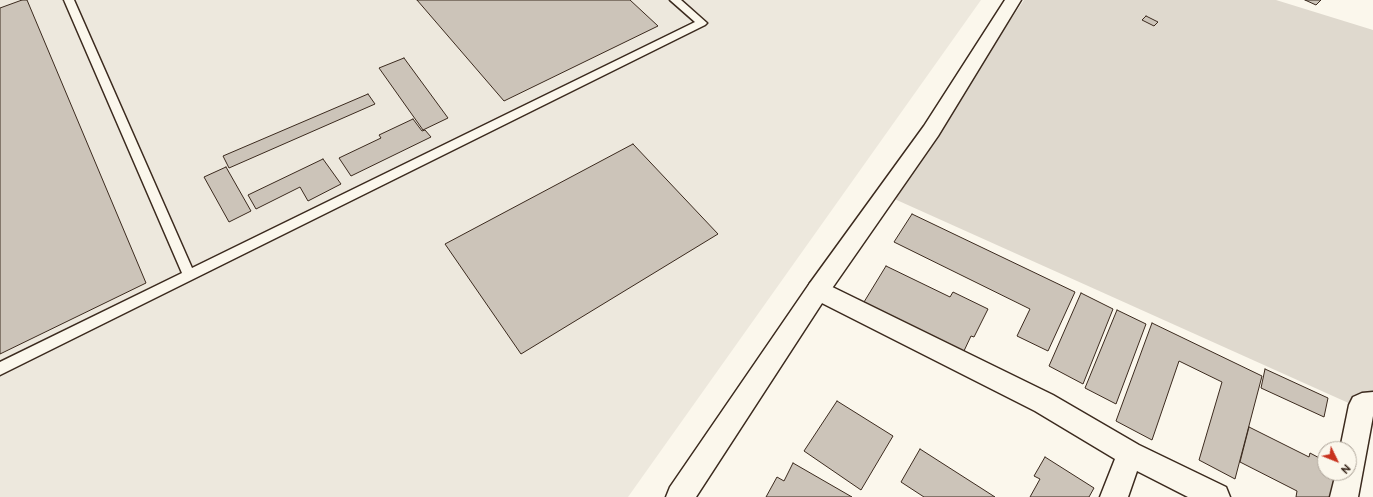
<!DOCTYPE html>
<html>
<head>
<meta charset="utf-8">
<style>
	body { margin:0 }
	#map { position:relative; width:1373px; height:497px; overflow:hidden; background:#fbf7ec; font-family:"Balsamiq Sans",sans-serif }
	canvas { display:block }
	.north { position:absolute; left:1317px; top:441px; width:40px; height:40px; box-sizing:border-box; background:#fbf7ec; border:1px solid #aea59a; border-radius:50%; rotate:133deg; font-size:11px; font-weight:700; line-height:16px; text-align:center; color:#3b2a1e }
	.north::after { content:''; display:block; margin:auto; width:14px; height:18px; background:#c8321e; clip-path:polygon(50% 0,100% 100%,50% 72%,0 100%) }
</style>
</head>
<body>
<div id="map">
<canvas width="1373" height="497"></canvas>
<div class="north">N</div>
</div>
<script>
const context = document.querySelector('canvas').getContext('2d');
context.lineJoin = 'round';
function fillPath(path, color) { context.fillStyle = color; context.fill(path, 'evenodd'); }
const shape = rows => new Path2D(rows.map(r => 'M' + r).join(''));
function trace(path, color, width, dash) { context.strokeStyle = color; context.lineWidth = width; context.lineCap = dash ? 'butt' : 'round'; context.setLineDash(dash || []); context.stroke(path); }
fillPath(shape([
	[0,0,981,0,628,497,0,497]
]), '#ede8dd');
fillPath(shape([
	[1024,0,1276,0,1373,30,1373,414,890,197]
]), '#dfd9ce');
const building = shape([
	[22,0,27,0,146,283,0,354,0,8,22,0],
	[417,0,630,0,658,26,504,101,417,0],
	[1305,0,1321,0,1316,5,1305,0],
	[1146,16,1158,22,1154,26,1142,20,1146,16],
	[404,58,448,118,423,130,379,68,404,58],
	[368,94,375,104,229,168,223,156,368,94],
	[413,119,422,131,425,130,431,137,351,176,339,158,381,138,379,135,413,119],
	[633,144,718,234,521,354,445,244,633,144],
	[323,159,341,184,308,201,300,187,256,209,248,195,323,159],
	[226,167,251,211,229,222,204,177,226,167],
	[912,214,1075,292,1048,351,1017,336,1030,309,894,242,912,214],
	[886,266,950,297,953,292,988,309,974,337,971,336,963,353,864,302,886,266],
	[1081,293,1113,309,1083,384,1049,366,1081,293],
	[1117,310,1146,324,1116,404,1085,388,1117,310],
	[1152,323,1262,376,1235,479,1199,460,1222,382,1179,361,1152,440,1116,421,1152,323],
	[1265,369,1328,398,1324,417,1261,388,1265,369],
	[837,401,893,436,861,490,804,451,837,401],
	[1249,427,1309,457,1310,453,1325,461,1325,473,1335,473,1331,497,1296,497,1297,491,1240,462,1249,427],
	[920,449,995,497,924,497,901,482,920,449],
	[1045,457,1094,488,1089,497,1030,497,1040,479,1034,476,1045,457],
	[793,463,852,497,766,497,777,477,784,481,793,463]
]);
fillPath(building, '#ccc4b9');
trace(building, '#3b2a1e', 1);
const service = shape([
	[64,0,74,0,192,268,695,22,670,0,681,0,707,23,705,25,0,375,0,362,182,273,64,0]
]);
const minor = shape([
	[818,280,1053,395,1139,445,1226,487,1230,497,1188,497,1137,471,1128,497,1100,497,1115,459,1035,411,810,297,807,290,810,283,818,280],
	[1373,392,1373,416,1358,497,1330,497,1336,473,1349,473,1349,449,1340,449,1349,405,1353,397,1362,393,1373,392]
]);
const tertiary = shape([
	[1005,0,1021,0,938,136,826,297,696,497,666,497,670,487,810,283,924,126,1005,0]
]);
trace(service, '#3b2a1e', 3);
trace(minor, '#3b2a1e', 3);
trace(tertiary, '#3b2a1e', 3);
fillPath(service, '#fbf7ec');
fillPath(minor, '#fbf7ec');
fillPath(tertiary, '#fbf7ec');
</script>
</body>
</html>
